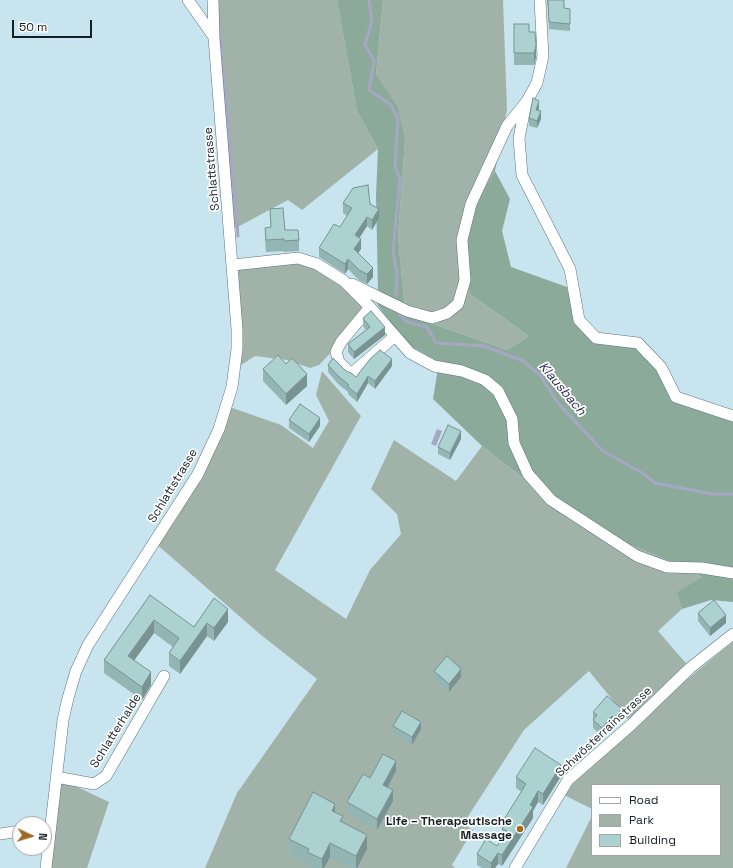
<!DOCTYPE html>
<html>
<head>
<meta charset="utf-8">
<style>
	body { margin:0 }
	#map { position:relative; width:733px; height:868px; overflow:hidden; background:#c7e4ef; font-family:"Space Grotesk",sans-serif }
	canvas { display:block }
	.legend { position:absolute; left:591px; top:784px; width:130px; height:72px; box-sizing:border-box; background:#fff; border:1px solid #a1a5a7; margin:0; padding:5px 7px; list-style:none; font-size:12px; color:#141f23 }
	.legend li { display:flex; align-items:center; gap:8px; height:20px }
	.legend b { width:20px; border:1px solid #a1a5a7 }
	.north { position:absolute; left:12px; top:816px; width:40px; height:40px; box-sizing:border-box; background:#fff; border:1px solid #a1a5a7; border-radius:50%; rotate:94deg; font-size:11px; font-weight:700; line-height:16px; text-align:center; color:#141f23 }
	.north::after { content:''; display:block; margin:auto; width:14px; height:18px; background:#9d6a20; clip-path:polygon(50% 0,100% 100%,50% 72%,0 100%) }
	.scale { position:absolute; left:12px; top:20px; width:80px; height:18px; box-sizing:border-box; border:2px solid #141f23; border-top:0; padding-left:5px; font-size:12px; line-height:14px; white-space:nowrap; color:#141f23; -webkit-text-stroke:3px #fff; paint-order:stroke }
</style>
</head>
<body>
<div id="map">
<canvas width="733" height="868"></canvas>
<ul class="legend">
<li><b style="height:5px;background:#fff"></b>Road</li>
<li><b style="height:11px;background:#a1b3a9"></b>Park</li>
<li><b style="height:11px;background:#abd2d0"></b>Building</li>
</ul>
<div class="north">N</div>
<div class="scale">50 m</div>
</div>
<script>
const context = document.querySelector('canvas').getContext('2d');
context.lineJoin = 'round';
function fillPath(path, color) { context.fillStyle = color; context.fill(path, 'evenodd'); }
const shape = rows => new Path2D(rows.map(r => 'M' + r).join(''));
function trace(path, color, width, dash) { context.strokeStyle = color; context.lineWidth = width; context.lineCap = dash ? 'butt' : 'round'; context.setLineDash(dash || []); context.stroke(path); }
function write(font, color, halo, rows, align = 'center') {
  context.font = font + ' "Space Grotesk",sans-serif'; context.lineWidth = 3.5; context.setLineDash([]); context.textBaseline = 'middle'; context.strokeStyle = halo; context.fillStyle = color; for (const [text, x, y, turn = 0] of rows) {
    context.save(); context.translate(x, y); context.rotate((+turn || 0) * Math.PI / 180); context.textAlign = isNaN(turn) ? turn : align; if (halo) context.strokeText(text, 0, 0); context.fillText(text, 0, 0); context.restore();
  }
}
fillPath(shape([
	[213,0,337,0,357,111,378,149,302,210,288,200,230,231],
	[383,0,503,0,507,110,495,171,475,204,470,294,529,336,507,350,408,315,404,300,398,237,405,139,376,74],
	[298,258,317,264,370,307,341,342,319,365,310,368,287,360,255,356,235,369,233,265],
	[322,371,361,416,275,570,346,619,370,570,401,534,397,514,371,489,394,440,456,481,482,446,523,478,626,543,672,562,702,577,678,592,682,609,658,631,690,668,638,719,733,642,733,868,566,868,592,816,592,855,720,855,720,785,592,785,592,809,560,793,632,724,589,671,524,730,463,824,473,830,452,865,455,868,205,868,237,793,317,679,261,635,154,542,198,474,227,406,281,425,313,448,329,421,316,395],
	[56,777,109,802,87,868,46,868]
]), '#a1b3a9');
fillPath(shape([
	[337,0,383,0,376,74,397,106,405,139,398,237,404,300,408,315,507,350,529,336,470,294,466,243,475,204,495,171,510,199,502,231,511,267,567,287,575,319,594,341,638,347,659,369,671,401,733,421,733,602,711,600,682,609,677,592,702,577,672,562,626,543,523,478,482,446,433,399,439,362,405,343,377,304,378,290,376,196,378,149,357,111]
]), '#8caa9a');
fillPath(shape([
	[437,429,442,431,436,446,431,444]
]), '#a6a7c3');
trace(shape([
	[369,0,372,21,365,44,374,61,369,90,391,105,398,119,395,167,400,179,393,251,397,275,396,296],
	[219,21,238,236],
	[396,311,407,322,427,327,436,343,484,346,523,361,540,375,558,403,603,451,644,474,655,483,712,494,733,494]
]), '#a6a7c3', 3);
const minor = shape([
	[188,0,214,37],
	[526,104,519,138,522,175,570,269,579,320,596,338,638,343,661,367,676,397,733,416],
	[233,265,298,258,317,264,344,281,370,307,410,353,434,366,462,371,485,380,498,391,512,419,514,443,528,474,551,500,637,556,667,567,702,568,733,573],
	[352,284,407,311,432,318,447,313,458,304,465,280,462,240,471,204,507,126,527,101,537,83,543,56,540,0],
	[370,307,341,342,336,352,339,362,351,374,395,336],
	[56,777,94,784,106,776,164,676],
	[0,834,20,831],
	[46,868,63,720,68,698,76,671,88,645,198,474,219,429,232,387,237,349,237,329,214,38,213,0],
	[515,868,568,780,632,724,690,668,733,634]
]);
trace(minor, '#5a747e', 12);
trace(minor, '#fff', 11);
fillPath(shape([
	[547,0,564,0,564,8,570,9,570,31,549,29,548,6,547,5],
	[514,24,529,32,536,57,534,65,514,65],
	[539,108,539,110,541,119,537,128,529,126,529,118],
	[343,203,370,204,379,218,372,230,367,226,359,238,361,249,358,253,373,277,367,284,359,280,348,269,345,274,319,257,319,248,340,227,347,216,343,213],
	[270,209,285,230,299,240,299,251,284,252,284,251,266,252,265,239,265,228,271,227],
	[363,318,385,335,354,359,348,352,348,344,366,330,363,326],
	[328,365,346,371,356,377,392,366,375,389,368,383,357,402,348,394,348,392,338,384,328,372],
	[263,369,307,386,286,405,263,381],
	[289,420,320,426,309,442,289,428],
	[461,439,450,460,438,454,438,447],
	[150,595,194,627,214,598,228,622,214,641,207,636,180,674,169,666,169,653,173,647,154,633,134,660,151,685,142,700,104,673,104,660],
	[698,613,726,623,710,636,698,621],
	[434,671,461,677,449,692,434,678],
	[593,712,622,716,614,725,612,724,602,736,593,728],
	[393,726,421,729,412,745,393,734],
	[396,771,387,787,393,801,377,830,347,813,347,802,370,778],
	[561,776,543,805,538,802,533,811,533,818,502,866,498,864,495,868,482,868,477,865,477,854,497,846,502,838,503,821,522,792,516,788,516,777],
	[335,812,343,822,367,849,357,868,351,868,330,857,324,868,312,868,307,866,307,863,289,853,289,839]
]), '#93b5b3');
fillPath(shape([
	[536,46,536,57,534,65,534,53],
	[539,101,539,108,536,117,536,110],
	[541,111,541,119,537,128,537,121],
	[379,209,379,218,372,230,372,220],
	[367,217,367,226,355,245,355,235],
	[361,239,361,249,354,259,354,249],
	[348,259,348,269,345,274,345,264],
	[373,268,373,277,367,284,367,274],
	[385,327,385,335,354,359,354,352],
	[392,359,392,366,375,389,375,381],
	[307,374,307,386,286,405,286,394],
	[368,376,368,383,357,402,357,394],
	[320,418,320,426,309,442,309,434],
	[461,431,461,439,450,460,450,453],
	[228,609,228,622,214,641,214,628],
	[726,615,726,623,710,636,710,628],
	[154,620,154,633,128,669,128,656],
	[207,623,207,636,180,674,180,661],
	[461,669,461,677,449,692,449,684],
	[151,672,151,685,142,700,142,687],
	[622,709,622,716,614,725,614,718],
	[612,716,612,724,602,736,602,728],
	[421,722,421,729,412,745,412,737],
	[396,761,396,771,383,796,383,785],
	[561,765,561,776,543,805,543,794],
	[393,790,393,801,377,830,377,819],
	[538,791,538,802,533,811,533,818,502,866,502,855],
	[335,804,335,818,332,811],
	[367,835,367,849,357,868,356,868,356,856],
	[330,843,330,857,324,868,322,868,322,859],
	[498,853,498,864,495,868,491,868,491,863]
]), '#789392');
const building = shape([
	[548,0,564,0,564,8,570,9,570,24,549,22,548,0],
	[514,24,529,24,529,32,535,32,536,46,534,53,514,53,514,24],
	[533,98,539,101,536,110,541,111,537,121,529,118,533,98],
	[368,185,370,204,379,209,372,220,367,217,355,235,361,239,354,249,373,268,367,274,359,270,348,259,345,264,319,248,334,224,340,227,352,208,343,203,353,188,368,185],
	[283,208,285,230,298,230,299,240,284,241,284,239,266,240,265,228,271,227,270,209,283,208],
	[371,311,385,327,354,352,348,344,370,327,363,318,371,311],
	[380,350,392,359,375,381,368,376,357,394,348,387,349,385,338,376,328,365,333,358,346,371,351,373,356,377,370,359,380,350],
	[278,355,286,364,292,358,307,374,286,394,263,369,278,355],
	[300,404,320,418,309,434,289,420,300,404],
	[448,425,461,431,450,453,438,447,448,425],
	[150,595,194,627,214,598,228,609,214,628,207,623,180,661,169,653,179,638,154,620,128,656,151,672,142,687,104,660,150,595],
	[714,600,726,615,710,628,698,613,714,600],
	[447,656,461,669,449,684,434,671,447,656],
	[607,696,622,709,614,718,612,716,602,728,593,720,597,715,593,712,607,696],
	[402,711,421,722,412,737,393,726,402,711],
	[535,748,561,765,543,794,538,791,530,805,533,807,502,855,498,853,491,863,477,854,486,839,497,846,507,831,502,829,506,823,503,821,526,784,516,777,535,748],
	[383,754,396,761,383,785,393,790,377,819,347,802,363,774,370,778,383,754],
	[313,792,335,804,332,811,343,816,340,821,367,835,356,856,330,843,322,859,307,852,309,849,289,839,313,792]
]);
fillPath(building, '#abd2d0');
trace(building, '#789392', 1);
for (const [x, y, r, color] of [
	[520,829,4,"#9d6a20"]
]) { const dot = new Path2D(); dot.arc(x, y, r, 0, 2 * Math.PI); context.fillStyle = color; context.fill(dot); trace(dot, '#fff', 1.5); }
write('12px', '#141f23', '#fff', [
	["Schlattstrasse",212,169,-95],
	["Schlattstrasse",173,486,-59],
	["Schlatterhalde",116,731,-58],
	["Schwösterrainstrasse",604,732,-43]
]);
write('bold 12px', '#141f23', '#fff', [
	["Life – Therapeutische",512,822],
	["Massage",512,836]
], 'right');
write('italic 13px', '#2f2d55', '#fff', [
	["Klausbach",562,389,50]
]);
</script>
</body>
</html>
